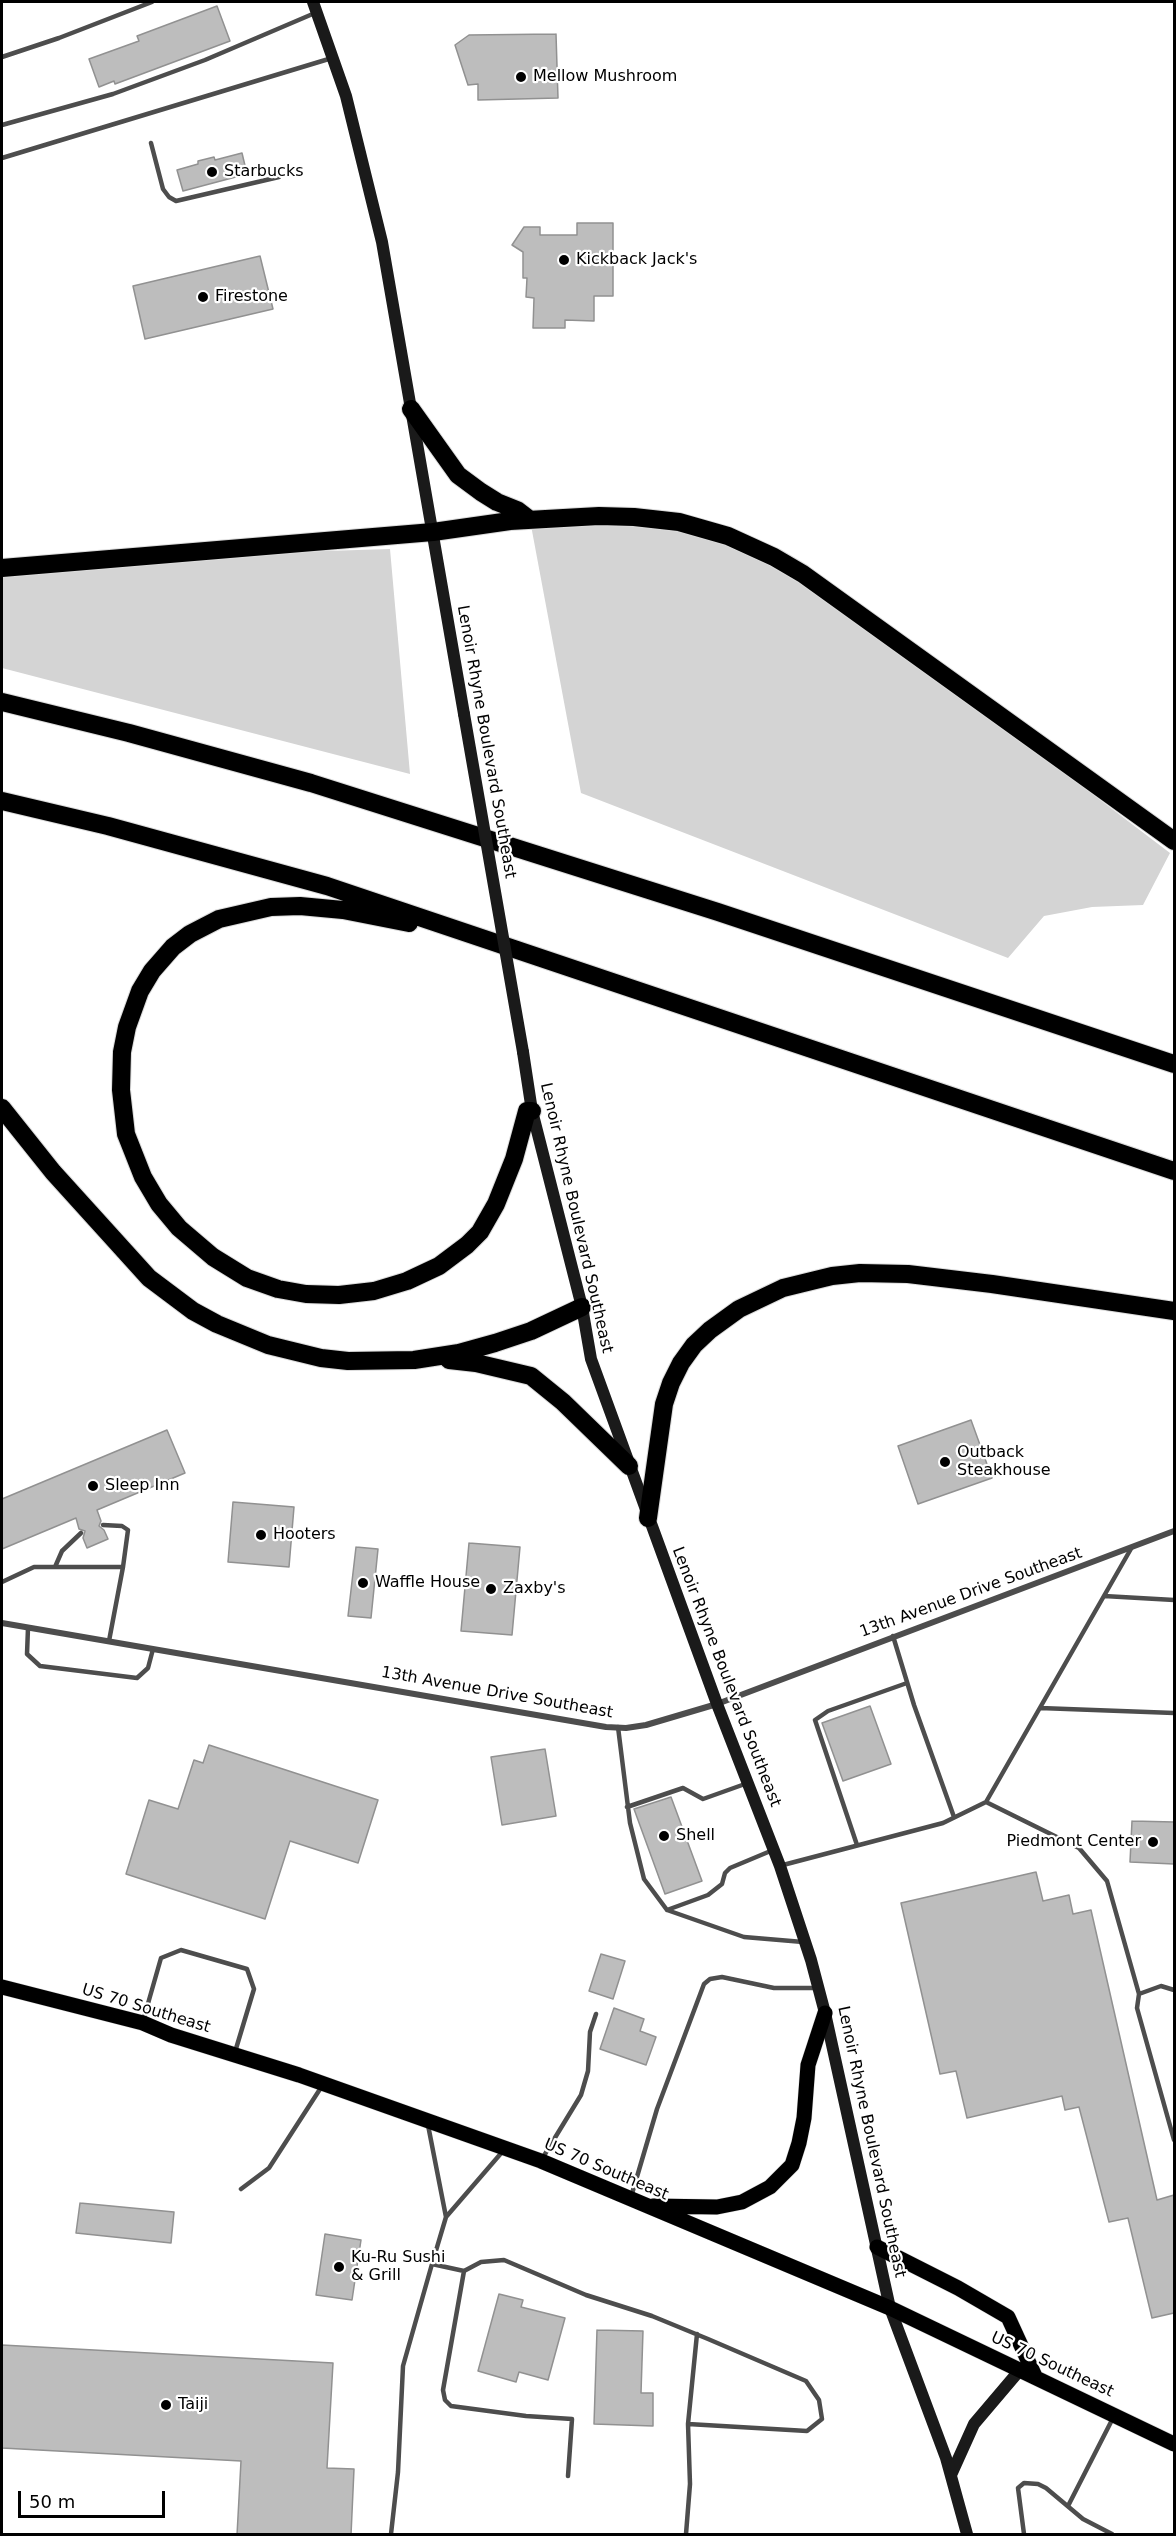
<!DOCTYPE html>
<html>
<head>
<meta charset="utf-8">
<style>
	body { margin:0 }
	#map { position:relative; width:1176px; height:2536px; overflow:hidden; background:#fff; font-family:"DejaVu Sans",sans-serif }
	canvas { display:block }
	.frame { position:absolute; inset:0; border:3px solid #000; pointer-events:none }
	.scale { position:absolute; left:18px; top:2491px; width:147px; height:27px; box-sizing:border-box; border:3px solid #000; border-top:0; padding-left:8px; font-size:18px; line-height:21px; white-space:nowrap; color:#000; -webkit-text-stroke:4px #fff; paint-order:stroke }
</style>
</head>
<body>
<div id="map">
<canvas width="1176" height="2536"></canvas>
<div class="frame"></div>
<div class="scale">50 m</div>
</div>
<script>
const context = document.querySelector('canvas').getContext('2d');
context.lineJoin = 'round';
function fillPath(path, color) { context.fillStyle = color; context.fill(path, 'evenodd'); }
const shape = rows => new Path2D(rows.map(r => 'M' + r).join(''));
function trace(path, color, width, dash) { context.strokeStyle = color; context.lineWidth = width; context.lineCap = dash ? 'butt' : 'round'; context.setLineDash(dash || []); context.stroke(path); }
function write(font, color, halo, rows, align = 'center') {
  context.font = font + ' "DejaVu Sans",sans-serif'; context.lineWidth = 4.5; context.setLineDash([]); context.textBaseline = 'middle'; context.strokeStyle = halo; context.fillStyle = color; for (const [text, x, y, turn = 0] of rows) {
    context.save(); context.translate(x, y); context.rotate((+turn || 0) * Math.PI / 180); context.textAlign = isNaN(turn) ? turn : align; if (halo) context.strokeText(text, 0, 0); context.fillText(text, 0, 0); context.restore();
  }
}
fillPath(shape([
	[530,520,679,522,803,574,1170,853,1143,905,1092,907,1044,916,1008,958,581,793],
	[390,549,410,774,2,668,2,568,132,557]
]), '#d4d4d4');
const building = shape([
	[217,6,230,41,115,84,114,81,99,87,89,59,139,41,137,36,217,6],
	[556,34,558,98,478,100,478,84,468,85,455,45,469,35,556,34],
	[242,153,247,174,183,191,177,170,198,164,198,161,214,157,215,160,242,153],
	[577,223,613,223,613,296,594,296,594,321,565,320,565,328,533,328,534,298,526,297,527,278,523,278,523,252,512,245,524,227,540,227,540,235,577,235,577,223],
	[260,256,273,309,145,339,133,286,260,256],
	[971,1420,992,1478,918,1504,898,1446,971,1420],
	[167,1430,185,1473,97,1510,101,1521,99,1526,104,1530,108,1539,87,1548,83,1538,85,1531,79,1529,76,1518,2,1549,2,1499,167,1430],
	[233,1502,294,1507,289,1567,228,1562,233,1502],
	[469,1543,520,1547,512,1635,461,1631,469,1543],
	[356,1547,378,1549,371,1618,348,1616,356,1547],
	[870,1706,891,1764,843,1781,822,1723,870,1706],
	[209,1745,378,1800,358,1863,290,1841,265,1919,126,1874,149,1800,178,1809,194,1760,203,1763,209,1745],
	[545,1749,556,1816,502,1825,491,1757,545,1749],
	[671,1797,702,1881,665,1894,634,1809,671,1797],
	[1132,1821,1174,1822,1174,1864,1130,1862,1132,1821],
	[1036,1872,1043,1901,1069,1895,1073,1914,1091,1910,1157,2200,1174,2195,1174,2313,1152,2318,1128,2218,1109,2222,1079,2107,1065,2110,1062,2096,967,2118,956,2071,940,2074,901,1903,1036,1872],
	[601,1954,625,1961,613,1999,589,1991,601,1954],
	[614,2008,644,2019,640,2031,656,2037,646,2065,600,2049,614,2008],
	[80,2203,174,2212,171,2243,76,2233,80,2203],
	[325,2234,361,2240,352,2300,316,2295,325,2234],
	[499,2294,523,2300,521,2307,565,2318,548,2380,519,2372,516,2382,478,2371,499,2294],
	[597,2330,643,2331,641,2393,653,2393,653,2426,594,2424,597,2330],
	[2,2345,333,2363,327,2468,354,2469,351,2535,237,2535,241,2461,2,2448,2,2345]
]);
fillPath(building, '#bdbdbd');
trace(building, '#919191', 1.5);
const primary = shape([
	[2,1987,143,2023,171,2035,299,2075,541,2161,890,2308,1174,2444],
	[653,2206,717,2207,742,2202,770,2187,792,2165,799,2143,804,2118,808,2065,825,2013],
	[877,2247,958,2288,1008,2317,1035,2376]
]);
const motorway = shape([
	[411,409,458,475,481,492,497,502,517,510,530,520],
	[2,568,433,532,510,521,599,516,634,517,679,522,728,536,774,557,803,574,1174,841],
	[2,702,129,733,311,783,718,912,1174,1064],
	[2,801,108,826,327,886,1174,1171],
	[409,923,343,910,300,906,271,907,219,919,190,934,173,947,152,971,140,991,127,1027,122,1052,121,1090,126,1134,143,1177,159,1204,179,1228,213,1257,247,1278,278,1289,306,1294,339,1295,374,1291,407,1281,439,1266,467,1245,480,1232,496,1204,514,1159,527,1111,532,1111],
	[2,1108,53,1172,149,1278,193,1311,217,1324,268,1345,321,1358,348,1361,414,1360,459,1353,495,1343,531,1331,582,1307],
	[449,1360,476,1363,531,1376,563,1402,629,1466],
	[648,1518,664,1404,671,1383,681,1363,694,1345,710,1330,739,1309,783,1288,832,1276,860,1273,908,1274,992,1284,1174,1311]
]);
trace(primary, '#dbdbdb', 16);
trace(motorway, '#dbdbdb', 20);
trace(shape([
	[2,57,59,38,152,2],
	[2,125,113,94,205,60,315,13],
	[151,143,163,189,169,197,176,201,279,177],
	[2,158,332,58],
	[103,1525,122,1526,128,1530,123,1567],
	[55,1567,62,1551,81,1533],
	[2,1582,34,1567,123,1567,109,1641],
	[1104,1596,1174,1600],
	[28,1628,27,1654,40,1666,137,1678,148,1668,153,1649],
	[893,1636,914,1705,954,1817],
	[1040,1708,1174,1713],
	[618,1727,630,1823,644,1879,667,1910,744,1937,803,1942],
	[986,1802,1079,1848,1107,1881,1139,1994,1137,2008,1174,2140],
	[627,1807,683,1788,703,1799,745,1784],
	[857,1845,815,1720,828,1711,907,1683],
	[783,1865,943,1823,986,1802,1132,1547],
	[667,1910,708,1895,722,1884,725,1873,730,1868,773,1850],
	[1139,1994,1161,1986,1174,1990],
	[143,2021,161,1958,181,1950,247,1969,254,1989,235,2052],
	[428,2125,446,2217],
	[542,2159,581,2095,588,2071,590,2032,596,2014],
	[241,2189,269,2168,322,2086],
	[631,2197,657,2109,704,1984,710,1979,722,1977,774,1988,818,1988],
	[432,2264,464,2271,443,2390,445,2400,451,2406,526,2416,572,2419,568,2476],
	[464,2271,481,2262,504,2260,586,2295,652,2316,708,2339,806,2381,819,2400,822,2419,807,2431,688,2424],
	[1068,2506,1113,2418],
	[391,2534,398,2472,403,2366,432,2264,446,2217,503,2151],
	[686,2534,690,2484,688,2424,697,2334],
	[1024,2534,1018,2488,1024,2483,1038,2484,1046,2488,1083,2519,1112,2534]
]), '#4d4d4d', 4.5);
trace(shape([
	[2,1623,606,1727,626,1728,646,1725,717,1704,1174,1531]
]), '#4d4d4d', 6);
trace(shape([
	[313,2,346,96,382,242,464,714],
	[523,1052,532,1111,582,1307,591,1359,717,1704,780,1866,811,1960,825,2013,890,2308,946,2458,967,2534],
	[951,2475,974,2424,1019,2371]
]), '#1a1a1a', 12);
trace(primary, '#000', 15);
trace(motorway, '#000', 18);
trace(shape([
	[464,714,523,1052]
]), '#1a1a1a', 12);
for (const [x, y, r, color] of [
	[521,77,6,"#000"],
	[212,172,6,"#000"],
	[564,260,6,"#000"],
	[203,297,6,"#000"],
	[945,1462,6,"#000"],
	[93,1486,6,"#000"],
	[261,1535,6,"#000"],
	[363,1583,6,"#000"],
	[491,1589,6,"#000"],
	[664,1836,6,"#000"],
	[1153,1842,6,"#000"],
	[339,2267,6,"#000"],
	[166,2405,6,"#000"]
]) { const dot = new Path2D(); dot.arc(x, y, r, 0, 2 * Math.PI); context.fillStyle = color; context.fill(dot); trace(dot, '#fff', 2); }
write('16px', '#000', '#fff', [
	["Mellow Mushroom",533,77],
	["Starbucks",224,172],
	["Kickback Jack's",576,260],
	["Firestone",215,297],
	["Outback",957,1453],
	["Steakhouse",957,1471],
	["Sleep Inn",105,1486],
	["Hooters",273,1535],
	["Waffle House",375,1583],
	["Zaxby's",503,1589],
	["Shell",676,1836],
	["Piedmont Center",1141,1842,"right"],
	["Ku-Ru Sushi",351,2258],
	["& Grill",351,2276],
	["Taiji",178,2405]
], 'left');
write('16px', '#000', '#fff', [
	["Lenoir Rhyne Boulevard Southeast",486,742,80],
	["Lenoir Rhyne Boulevard Southeast",576,1218,77],
	["13th Avenue Drive Southeast",971,1593,-20],
	["Lenoir Rhyne Boulevard Southeast",726,1677,69],
	["13th Avenue Drive Southeast",497,1693,10],
	["US 70 Southeast",146,2009,17],
	["Lenoir Rhyne Boulevard Southeast",871,2142,78],
	["US 70 Southeast",606,2170,23],
	["US 70 Southeast",1052,2365,25]
]);
</script>
</body>
</html>
